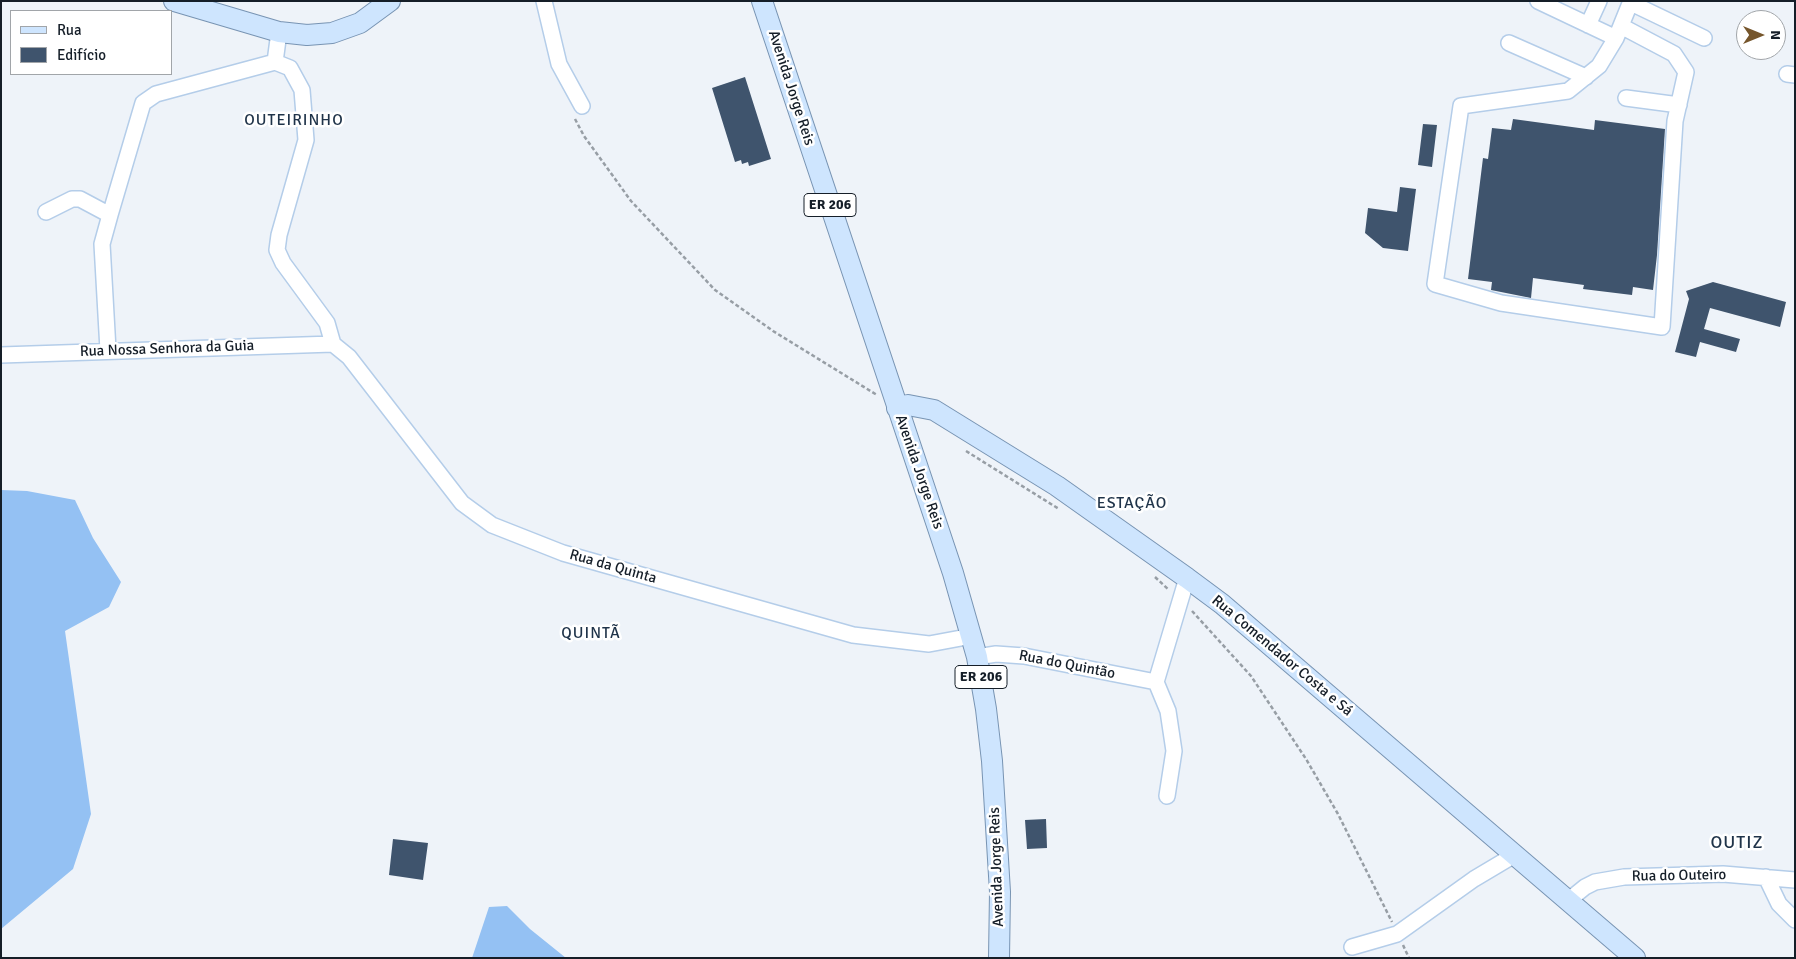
<!DOCTYPE html>
<html>
<head>
<meta charset="utf-8">
<style>
	body { margin:0 }
	#map { position:relative; width:1796px; height:959px; overflow:hidden; background:#eef3f9; font-family:Signika,sans-serif }
	canvas { display:block }
	.frame { position:absolute; inset:0; border:2px solid #151e28; pointer-events:none }
	.legend { position:absolute; left:10px; top:10px; width:162px; height:65px; box-sizing:border-box; background:#fff; border:1px solid #a1a5a9; margin:0; padding:6px 9px; list-style:none; font-size:15px; color:#151e28 }
	.legend li { display:flex; align-items:center; gap:10px; height:25px }
	.legend b { width:25px; border:1px solid #a1a5a9 }
	.north { position:absolute; left:1736px; top:10px; width:50px; height:50px; box-sizing:border-box; background:#fff; border:1px solid #a1a5a9; border-radius:50%; rotate:90deg; font-size:14px; font-weight:700; line-height:20px; text-align:center; color:#151e28 }
	.north::after { content:''; display:block; margin:auto; width:18px; height:22px; background:#76562c; clip-path:polygon(50% 0,100% 100%,50% 72%,0 100%) }
</style>
</head>
<body>
<div id="map">
<canvas width="1796" height="959"></canvas>
<div class="frame"></div>
<ul class="legend">
<li><b style="height:6px;background:#cee5fe"></b>Rua</li>
<li><b style="height:14px;background:#3f546d"></b>Edifício</li>
</ul>
<div class="north">N</div>
</div>
<script>
const context = document.querySelector('canvas').getContext('2d');
context.lineJoin = 'round';
function fillPath(path, color) { context.fillStyle = color; context.fill(path, 'evenodd'); }
const shape = rows => new Path2D(rows.map(r => 'M' + r).join(''));
function trace(path, color, width, dash) { context.strokeStyle = color; context.lineWidth = width; context.lineCap = dash ? 'butt' : 'round'; context.setLineDash(dash || []); context.stroke(path); }
function write(font, color, halo, rows, align = 'center') {
  context.font = font + ' Signika,sans-serif'; context.lineWidth = 5; context.setLineDash([]); context.textBaseline = 'middle'; context.strokeStyle = halo; context.fillStyle = color; for (const [text, x, y, turn = 0] of rows) {
    context.save(); context.translate(x, y); context.rotate((+turn || 0) * Math.PI / 180); context.textAlign = isNaN(turn) ? turn : align; if (halo) context.strokeText(text, 0, 0); context.fillText(text, 0, 0); context.restore();
  }
}
fillPath(shape([
	[1,490,27,491,75,500,93,538,121,582,109,607,65,631,91,814,73,869,1,929],
	[507,906,530,929,566,958,472,958,489,907]
]), '#94c1f3');
fillPath(shape([
	[745,77,771,159,749,166,748,162,742,164,741,160,735,162,712,88],
	[1513,119,1594,130,1595,120,1665,129,1657,255,1653,290,1633,287,1632,295,1583,289,1584,285,1533,278,1531,298,1491,290,1492,282,1468,279,1483,158,1488,159,1492,128,1511,130],
	[1423,124,1437,125,1432,167,1418,165],
	[1400,187,1416,189,1408,251,1383,248,1365,233,1368,208,1397,212],
	[1713,282,1786,302,1780,327,1710,308,1704,329,1740,339,1736,352,1700,342,1696,357,1675,352,1689,299,1686,291],
	[1046,819,1047,848,1027,849,1025,820],
	[393,839,428,843,423,880,389,875]
]), '#3f546d');
const minor = shape([
	[544,1,559,64,582,106],
	[1538,1,1616,38],
	[1631,3,1704,38],
	[1588,25,1599,1],
	[1621,26,1674,54,1686,72,1675,121,1662,327,1501,303,1435,284,1461,106,1568,91,1599,66,1616,38,1631,1],
	[279,32,275,62,290,68,302,90,306,140,279,235,277,250,283,263,327,323,333,344],
	[1509,43,1586,77],
	[1787,74,1795,75],
	[1626,98,1679,105],
	[46,212,72,199,80,199,110,215,102,244,108,350],
	[110,215,143,103,156,94,275,62],
	[333,344,349,357,462,503,492,525,563,553,853,635,929,644,972,636],
	[1,355,333,344],
	[977,657,996,654,1024,656,1156,682,1187,578],
	[1156,682,1168,711,1174,751,1167,796],
	[1766,877,1779,904,1795,920],
	[1569,900,1585,887,1595,882,1624,877,1723,874,1795,880],
	[1352,947,1397,934,1474,879,1516,854]
]);
const major = shape([
	[174,1,279,32,307,35,332,33,360,23,390,1],
	[762,1,953,573,977,657,986,709,992,761,1000,892,999,958],
	[897,408,908,405,934,410,1057,486,1187,578,1222,604,1635,958]
]);
trace(minor, '#b4cde9', 18);
trace(major, '#7894b3', 22);
trace(shape([
	[575,119,584,136,631,201,715,290,773,331,877,395],
	[966,451,1059,509],
	[1155,577,1169,590],
	[1192,611,1251,676,1306,759,1338,814,1392,922],
	[1403,945,1409,958]
]), '#979ea5', 2.5, [4, 2.5]);
trace(minor, '#fff', 15);
trace(major, '#cee5fe', 20);
for (const [x, y, w] of [
	[830,205,52],
	[981,677,52]
]) { const box = new Path2D(); box.roundRect(x - w / 2, y - 11.5, w, 23, 4); context.fillStyle = '#fff'; context.fill(box); trace(box, '#151e28', 1); }
write('bold 14px', '#151e28', null, [
	["ER 206",830,205],
	["ER 206",981,677]
]);
write('15px', '#151e28', '#fff', [
	["Avenida Jorge Reis",791,88,72],
	["Rua Nossa Senhora da Guia",167,349,-2],
	["Avenida Jorge Reis",919,472,71],
	["Rua da Quinta",613,567,16],
	["Rua Comendador Costa e Sá",1282,656,40],
	["Rua do Quintão",1067,665,11],
	["Avenida Jorge Reis",997,867,-92],
	["Rua do Outeiro",1679,876,-1]
]);
context.letterSpacing = '1px';
write('16px', '#1f3349', '#fff', [
	["OUTEIRINHO",294,121],
	["ESTAÇÃO",1132,504],
	["QUINTÃ",591,634]
]);
context.letterSpacing = '0px';
context.letterSpacing = '1px';
write('18px', '#1f3349', '#fff', [
	["OUTIZ",1737,843]
]);
context.letterSpacing = '0px';
</script>
</body>
</html>
